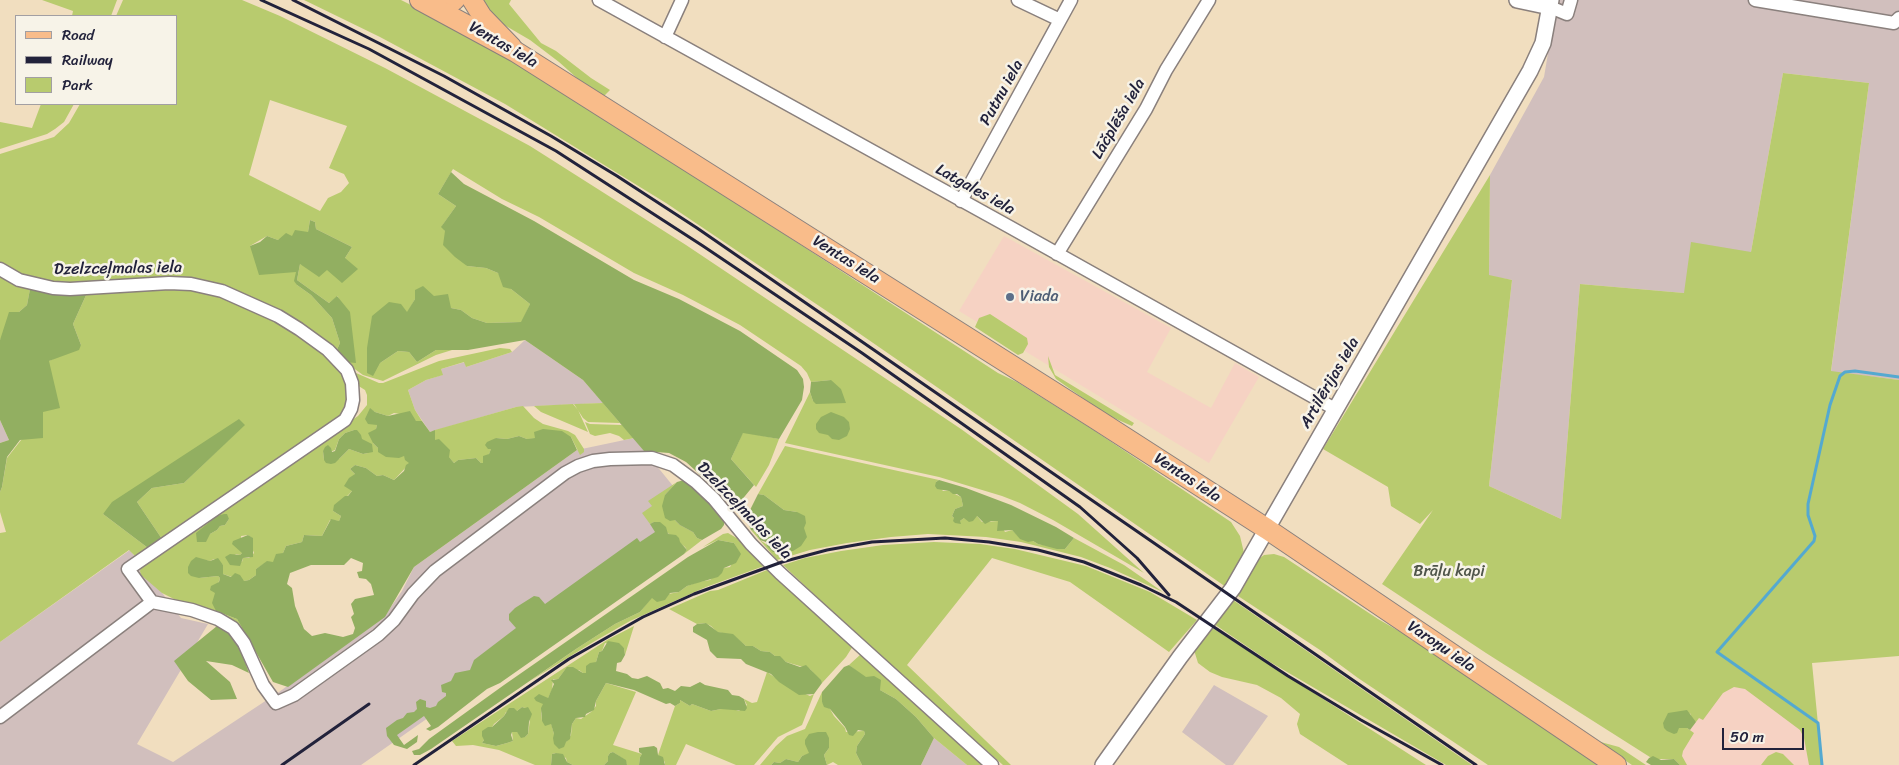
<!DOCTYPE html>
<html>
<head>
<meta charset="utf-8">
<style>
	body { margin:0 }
	#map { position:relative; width:1899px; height:765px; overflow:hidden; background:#f1debf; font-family:Sriracha,sans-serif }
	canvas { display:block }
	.legend { position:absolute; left:15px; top:15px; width:162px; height:90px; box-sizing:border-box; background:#f7f3e8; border:1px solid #a29fa3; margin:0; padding:6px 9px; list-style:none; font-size:15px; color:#22223b }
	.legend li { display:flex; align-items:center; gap:10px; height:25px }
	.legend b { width:25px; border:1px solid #a29fa3 }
	.scale { position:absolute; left:1722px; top:728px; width:82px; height:22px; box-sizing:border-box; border:2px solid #22223b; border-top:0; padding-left:6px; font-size:15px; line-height:18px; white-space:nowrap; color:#22223b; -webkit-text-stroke:4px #f7f3e8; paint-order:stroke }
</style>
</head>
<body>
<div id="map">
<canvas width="1899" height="765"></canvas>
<ul class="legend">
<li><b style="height:6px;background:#f9bc8a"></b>Road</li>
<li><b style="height:6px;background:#22223b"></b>Railway</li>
<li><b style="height:14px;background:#b8cb6e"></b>Park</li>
</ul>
<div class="scale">50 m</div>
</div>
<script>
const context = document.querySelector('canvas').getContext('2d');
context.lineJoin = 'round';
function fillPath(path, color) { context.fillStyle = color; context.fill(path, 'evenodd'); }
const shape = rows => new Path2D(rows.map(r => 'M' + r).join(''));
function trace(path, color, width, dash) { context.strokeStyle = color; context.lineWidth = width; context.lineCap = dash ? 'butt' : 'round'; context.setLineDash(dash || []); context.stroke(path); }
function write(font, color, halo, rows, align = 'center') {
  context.font = font + ' Sriracha,sans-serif'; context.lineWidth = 5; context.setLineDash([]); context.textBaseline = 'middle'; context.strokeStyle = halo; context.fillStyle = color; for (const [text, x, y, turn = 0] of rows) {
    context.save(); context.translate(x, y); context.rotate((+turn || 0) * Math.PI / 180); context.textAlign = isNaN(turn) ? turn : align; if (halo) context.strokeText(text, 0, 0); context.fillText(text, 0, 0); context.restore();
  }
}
fillPath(shape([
	[1004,236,1171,328,1147,372,1211,408,1235,363,1259,377,1209,463,959,311],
	[1724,657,1818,723,1822,765,1662,765]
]), '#f6d2c3');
fillPath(shape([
	[1557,0,1899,0,1899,380,1831,372,1869,83,1783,73,1751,252,1684,293,1580,284,1561,519,1489,486,1512,280,1489,276,1490,175,1544,77],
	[525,340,583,380,603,403,516,407,430,432,415,410,408,390,426,380,442,375,441,369,465,362,466,367,512,352],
	[0,420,9,440,0,443],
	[634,438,704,524,361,765,0,765,0,642,130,550,181,618,208,624,137,744,173,762,279,692,386,614,402,591,414,567,577,450],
	[1214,685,1268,716,1233,765,1226,765,1182,732],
	[934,738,967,765,921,765]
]), '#d1bfbd');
fillPath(shape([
	[42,0,117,0,111,16,72,16,73,11],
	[123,0,242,0,280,16,385,68,530,146,686,245,961,429,1078,514,1144,573,1053,520,1020,503,1002,496,939,477,785,443,810,392,813,401,831,380,811,382,807,373,801,366,740,325,683,295,634,273,539,217,502,199,453,169,438,194,456,206,442,226,467,266,486,268,498,273,511,289,530,304,522,322,487,323,472,318,461,310,451,308,434,296,415,299,373,376,380,363,398,351,409,352,417,362,436,350,452,350,436,355,383,381,363,375,345,362,338,296,329,303,297,280,300,264,326,270,345,258,352,247,316,229,315,222,310,220,308,232,278,240,267,236,250,246,296,272,297,285,311,295,332,318,340,343,335,354,230,289,45,283,0,266,0,154,54,137,69,123,80,104,176,104,176,16,116,16],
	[270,100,347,126,329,168,344,174,349,183,341,192,328,198,320,211,249,175],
	[304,0,401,0,471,35,724,195,998,373,1017,382,1092,429,1231,522,1240,536,1244,553,1243,560,1226,587,837,318,666,203,505,104,380,37],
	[477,0,511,0,509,4,541,43,556,51,591,78,610,90,604,96,587,87,559,62,530,40,494,19],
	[1783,73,1869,83,1831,371,1899,380,1899,656,1812,663,1822,765,1809,765,1804,738,1800,730,1745,689,1734,687,1723,693,1703,720,1699,718,1696,722,1692,719,1690,713,1679,728,1687,728,1694,733,1683,751,1682,756,1687,765,1680,765,1674,759,1653,759,1486,653,1382,584,1433,510,1420,524,1391,506,1388,487,1323,449,1490,175,1489,275,1512,280,1489,486,1561,519,1580,284,1684,293,1691,242,1751,252],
	[41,104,74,104,64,122,55,129,47,134,0,149,0,122,32,128],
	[0,274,30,289,27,305,19,312,0,340],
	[130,287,209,291,283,323,312,343,341,369,350,397,342,416,162,539,137,502,152,488,184,483,244,425,103,514,148,548,136,557,129,550,0,642,0,533,6,532,0,512,0,492,2,487,7,458,43,412,49,361,81,345,73,324,87,293],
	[990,314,1027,338,1028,344,1023,353,1018,355,975,327,979,318],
	[500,348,510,349,512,352,466,367,464,362,441,369,443,375,426,380,408,390,415,410,422,421,416,421,400,414,394,413,388,416,375,412,370,409,377,425,373,443,378,448,404,456,410,463,394,480,383,475,377,476,366,468,355,465,350,469,355,474,352,491,333,511,341,516,339,521,330,520,322,536,304,535,302,542,286,546,283,553,273,563,267,562,256,569,256,575,249,580,244,581,223,574,223,565,214,559,210,561,203,560,199,578,218,576,220,578,215,593,216,611,237,619,250,641,178,601,162,593,141,575,140,571,142,565,156,554,358,416,367,405,367,395,365,390,357,385,352,374,356,373,379,383,383,383,439,361],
	[354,430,362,440,368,453,363,454,349,449,339,459,324,460,323,451,331,448,330,452,335,450,339,439,345,433],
	[217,516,229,519,225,525,220,526,217,530,210,534,201,530,204,529],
	[248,535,252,538,252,548,254,553,249,558,243,558,242,562,235,554,240,555,242,553,241,536],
	[1048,356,1055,375,1134,423,1132,426,1107,415,1056,379,1049,367],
	[603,403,620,423,588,422,583,418,574,404],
	[573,404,578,410,588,432,541,412,534,406],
	[523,406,534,418,543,424,568,431,575,435,584,449,584,452,580,455,571,437,527,439,519,436,507,439,496,438,489,454,484,463,481,463,476,458,458,460,454,463,434,440,435,430,516,407],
	[585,422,590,424,622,425,634,438,624,440,619,436,610,433,595,436,590,434],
	[743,432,779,439,769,465,756,487,731,459],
	[785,446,939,480,936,482,943,491,949,491,961,497,963,506,955,509,952,516,954,518,960,521,964,518,977,516,982,522,998,521,1005,532,1012,530,1020,538,1033,541,1038,544,1065,549,1074,538,1124,565,1163,592,1110,568,1081,557,1021,542,986,537,928,534,891,537,847,543,810,550,777,560,751,530,755,531,760,540,779,553,785,550,797,512,784,510,764,495,758,494],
	[677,482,665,495,675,520,680,525,693,532,697,538,702,540,684,554,687,550,685,547,654,522,650,524,642,513,652,506,648,501],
	[728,533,740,540,764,566,706,587,630,621,595,641,530,681,576,649,615,624,640,612,652,597,679,592,687,586,698,582,710,580,724,568,730,567,739,552,734,543,718,540,703,547,723,534],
	[934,542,980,544,1015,549,1086,566,1150,592,1197,620,1169,652,1070,582,992,558,907,665,1011,765,1003,765,875,652,783,565,805,558,841,551,883,545],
	[1274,554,1284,557,1378,619,1411,638,1603,765,1488,765,1358,678,1320,650,1235,594,1255,562,1264,555],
	[767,570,853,646,846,657,822,683,810,669,786,662,780,657,775,656,770,652,761,651,753,646,746,646,733,635,717,632,711,626,705,623,697,624,669,609,710,591,718,590],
	[1233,600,1472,765,1446,765,1270,662,1214,624],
	[634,626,625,655,624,648,605,643,602,651,599,652,596,662,586,673,583,673,579,670,565,670,558,679,553,679,552,690,548,698,545,698,541,713,542,721,551,723,554,734,566,742,571,735,572,724,576,718,581,719,591,712,596,706,596,701,606,683,636,692,613,745,642,754,640,757,639,765,627,765,625,760,613,752,610,753,608,756,608,761,604,765,573,765,567,762,566,758,556,753,552,754,551,765,535,765,499,750,473,745,456,746,452,741,607,640],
	[522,707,525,708,530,720,528,734,525,737,517,732,512,732,513,741,507,743,496,746,482,743,494,724,504,716,506,712,517,711],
	[1211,627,1426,765,1348,765,1300,734,1297,724,1300,714,1281,698,1257,685,1222,677,1210,672,1198,663,1194,650],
	[861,654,985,765,967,765,934,738,916,717,896,699,880,690,849,665],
	[767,672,789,687,810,696,814,694,802,725,778,737,754,765,736,765,686,744,676,765,665,765,665,762,658,755,675,706,680,703,680,700,690,706,692,704,711,711,721,709,733,709,739,711,747,705,744,699,752,703,757,702],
	[822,692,822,702,830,709,834,716,845,728,846,732,864,731,865,734,857,746,856,753,862,765,838,765,833,762,827,765,824,755,829,748,802,756,798,762,786,759,780,763,774,762,771,765,760,765,776,746,787,736,805,729],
	[1597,741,1619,747,1646,765,1632,765],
	[1776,752,1783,754,1794,765,1761,765,1768,756]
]), '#b8cb6e');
fillPath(shape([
	[451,172,464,184,534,221,634,280,679,299,740,331,797,370,803,379,804,387,802,400,779,439,743,433,731,459,754,485,736,507,686,462,669,453,644,451,583,380,525,340,468,350,436,350,417,362,409,352,398,351,380,363,373,376,367,373,367,348,372,316,389,302,401,304,407,312,415,299,415,290,423,286,434,296,448,294,451,308,461,310,472,318,487,323,521,322,530,304,511,289,503,287,498,273,486,268,467,266,455,257,443,245,445,231,441,227,456,206,438,194],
	[310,220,315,222,316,229,352,247,345,258,358,269,342,283,327,270,319,277,300,264,297,280,329,303,337,296,350,312,356,363,345,362,335,354,340,343,332,318,311,295,297,285,294,281,296,272,259,275,250,246,260,242,267,236,278,240,286,233,292,236,295,230,308,232],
	[30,289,55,295,87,293,73,324,81,345,79,350,49,361,60,408,43,412,43,438,20,440,7,457,2,487,0,492,0,443,9,440,0,420,0,340,9,312,19,312,27,305],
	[831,380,841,389,846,403,816,404,813,401,810,392,811,382],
	[370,408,375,412,388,416,410,411,416,421,422,421,430,432,435,430,435,440,439,439,450,450,449,457,454,463,458,460,476,458,481,463,483,463,483,456,489,454,491,449,488,449,485,445,487,442,496,438,507,439,519,436,527,439,535,438,534,432,543,429,562,431,571,437,577,450,414,567,385,617,288,687,273,682,237,619,216,611,212,603,215,593,210,590,211,586,219,582,220,578,218,576,199,578,191,576,188,573,188,567,191,561,196,557,210,561,218,558,223,565,223,574,231,577,235,573,240,575,244,581,249,580,256,575,256,569,267,561,273,562,276,554,283,553,286,546,302,542,304,535,322,536,331,519,339,521,341,516,333,511,334,505,345,496,348,496,352,491,344,486,349,478,355,474,350,469,355,465,366,468,377,476,383,475,394,480,404,471,406,465,409,463,405,460,404,456,399,458,386,457,378,452,378,448,373,443,368,433,376,429,377,425,368,424,365,419],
	[351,558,363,563,362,571,357,572,359,578,366,579,371,584,374,595,355,599,351,604,354,614,351,617,355,628,353,634,343,637,325,633,312,636,304,629,295,606,292,588,287,584,290,573,311,565,344,565],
	[831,412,844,417,849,422,850,429,847,436,839,440,832,439,828,435,819,433,816,429,816,424,821,417],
	[239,419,245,425,184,483,152,488,137,502,162,539,148,548,103,514,112,502],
	[354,430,357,430,361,435,362,439,372,444,373,452,363,454,349,449,335,463,331,464,326,463,324,460,323,451,325,447,328,445,331,448,332,452,335,451,339,439,345,433],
	[684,480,718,512,724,520,724,525,721,529,702,540,697,538,693,532,680,525,675,520,670,521,665,518,662,506,665,495,677,482],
	[939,480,966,488,1011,505,1056,527,1074,538,1065,549,1057,549,1038,544,1033,541,1028,542,1020,539,1012,530,997,531,998,521,991,521,985,524,977,516,973,521,969,522,964,518,960,521,961,524,955,523,953,521,954,518,952,516,955,509,963,506,961,497,957,494,953,494,949,491,937,489,935,486,936,482],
	[758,494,764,495,784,510,797,512,805,516,806,523,804,528,807,537,801,546,793,551,773,552,767,546,766,542,760,540,755,531,751,530,746,518],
	[224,514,227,514,229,519,225,525,220,526,217,530,210,534,206,542,197,542,196,533,217,516],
	[654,522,660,522,666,527,668,534,676,535,679,538,680,542,687,550,684,554,500,683,487,689,438,727,430,731,426,729,431,726,424,716,397,735,404,745,418,735,417,742,407,749,394,745,387,736,386,728,397,720,403,718,407,713,414,712,417,709,416,702,420,699,426,701,426,707,430,708,436,706,438,702,446,696,446,693,442,692,441,685,451,681,455,673,470,670,474,660,516,628,509,620,509,614,515,608,534,596,539,597,545,604,637,538,640,542,655,532,650,524],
	[248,535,253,538,253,557,243,558,240,566,230,565,225,557,230,554,240,555,242,553,232,544,233,541],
	[718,540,734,543,741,554,736,563,724,568,722,573,718,577,687,586,679,592,670,593,665,600,657,602,652,598,640,612,615,624,576,649,431,749,420,755,414,755,412,751,419,749,429,739,504,685,688,557],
	[706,623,718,632,733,634,746,646,753,646,761,651,770,652,775,656,780,656,786,662,800,667,806,665,821,680,822,683,814,694,799,695,779,682,771,674,746,664,741,659,717,658,710,651,707,640,693,632,693,627,697,624],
	[217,626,226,630,240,648,249,673,232,665,206,661,230,682,237,699,211,700,188,681,174,661],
	[608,641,619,643,624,648,625,655,621,662,617,663,616,671,627,674,632,678,638,679,647,676,660,683,663,689,668,688,675,691,681,686,690,687,700,682,705,685,728,690,732,695,739,696,744,699,747,708,745,711,721,709,711,711,692,704,690,706,680,700,680,703,675,706,670,703,666,704,634,690,606,683,596,701,594,710,586,714,585,717,576,718,572,724,570,739,566,742,564,747,559,749,554,744,553,738,554,734,551,724,545,726,542,721,541,708,543,704,536,701,534,698,539,694,548,698,554,684,551,680,558,679,567,667,573,667,583,673,586,673,586,666,590,663,596,662,599,652,602,651],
	[849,665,866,677,874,676,881,680,880,690,896,699,916,717,934,738,921,765,862,765,856,753,857,746,865,734,864,731,858,730,853,736,849,735,845,727,830,709,824,707,822,702,822,692,844,667],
	[522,707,525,708,528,707,532,714,529,722,528,734,525,737,521,738,517,732,512,732,511,735,513,741,507,743,496,746,482,743,484,740,482,736,482,731,488,727,492,727,504,716,509,708,514,708,517,711],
	[1687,710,1696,722,1690,730,1687,728,1679,728,1677,733,1674,734,1667,731,1664,728,1663,723,1668,713],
	[818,732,826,732,829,738,829,748,824,755,827,765,771,765,774,762,780,763,786,759,798,762,802,756,809,753,805,744,805,740,809,734],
	[654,746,657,748,658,755,663,757,665,765,639,765,640,757,642,754,639,752,639,748],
	[613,752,626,760,627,765,604,765,608,761,608,756,610,753],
	[556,753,563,754,567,762,573,765,551,765,552,754],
	[1653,756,1661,760,1674,759,1680,765,1651,765,1646,762,1649,758]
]), '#92af61');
trace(shape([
	[1822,765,1818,723,1717,652,1814,541,1815,536,1808,515,1808,504,1830,405,1840,376,1845,372,1855,371,1899,377]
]), '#54a9d0', 3);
const minor = shape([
	[599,0,1008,226,1335,409],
	[1018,0,1060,20],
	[1755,0,1894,23,1899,18],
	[1550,7,1567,14,1571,0],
	[665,37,682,0],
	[961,201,1071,0],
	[1057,254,1146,109,1166,70,1209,0],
	[0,269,19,280,53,288,70,289,169,283,191,284,222,291,278,316,299,329,328,350,347,370,352,383,353,400,351,409,345,420,128,569,152,602,192,610,218,619,233,628,244,643,263,685,276,703,294,695,378,635,394,620,413,594,435,571,565,473,578,466,593,461,610,459,652,458,673,465,696,482,714,499,751,544,780,573,992,765],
	[0,717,152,602]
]);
const tertiary = shape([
	[1517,0,1550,7],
	[1103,765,1180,657,1233,588,1245,567,1530,71,1543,43,1551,0]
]);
const primary = shape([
	[472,0,482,16,512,47],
	[441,10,455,0]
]);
const trunk = shape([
	[420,0,516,52,1096,419,1267,529,1616,765]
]);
trace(minor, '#8a807d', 15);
trace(tertiary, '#8a807d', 18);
trace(primary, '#8a807d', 21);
trace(trunk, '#8a807d', 22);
trace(minor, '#fff', 12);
trace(tertiary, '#fff', 15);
trace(primary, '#f9bc8a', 19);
trace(trunk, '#f9bc8a', 20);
trace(shape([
	[261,0,369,49,556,151,703,246,862,353,1080,507,1137,558,1169,595],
	[293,0,444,76,551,136,617,176,697,228,1476,765],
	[282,765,369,704],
	[414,765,569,659,643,617,694,594,782,562,827,550,872,542,945,538,989,542,1038,550,1084,562,1141,585,1176,602,1288,676,1361,720,1442,765]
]), '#22223b', 3);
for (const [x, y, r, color] of [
	[1010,297,5,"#5c6f8a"]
]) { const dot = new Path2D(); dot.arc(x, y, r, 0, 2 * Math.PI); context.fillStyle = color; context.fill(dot); trace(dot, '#f7f3e8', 2); }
write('16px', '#22223b', '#f7f3e8', [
	["Ventas iela",503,45,30],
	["Putnu iela",1002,93,-61],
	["Lāčplēša iela",1119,119,-60],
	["Latgales iela",975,190,29],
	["Ventas iela",846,260,32],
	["Dzelzceļmalas iela",118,269,-1],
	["Artilērijas iela",1330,383,-60],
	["Ventas iela",1187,478,33],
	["Dzelzceļmalas iela",744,511,46],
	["Varoņu iela",1441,647,34]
]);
write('16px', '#4e5e75', '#f7f3e8', [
	["Viada",1020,297]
], 'left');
write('16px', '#4f554a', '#f7f3e8', [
	["Brāļu kapi",1449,572]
]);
</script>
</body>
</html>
